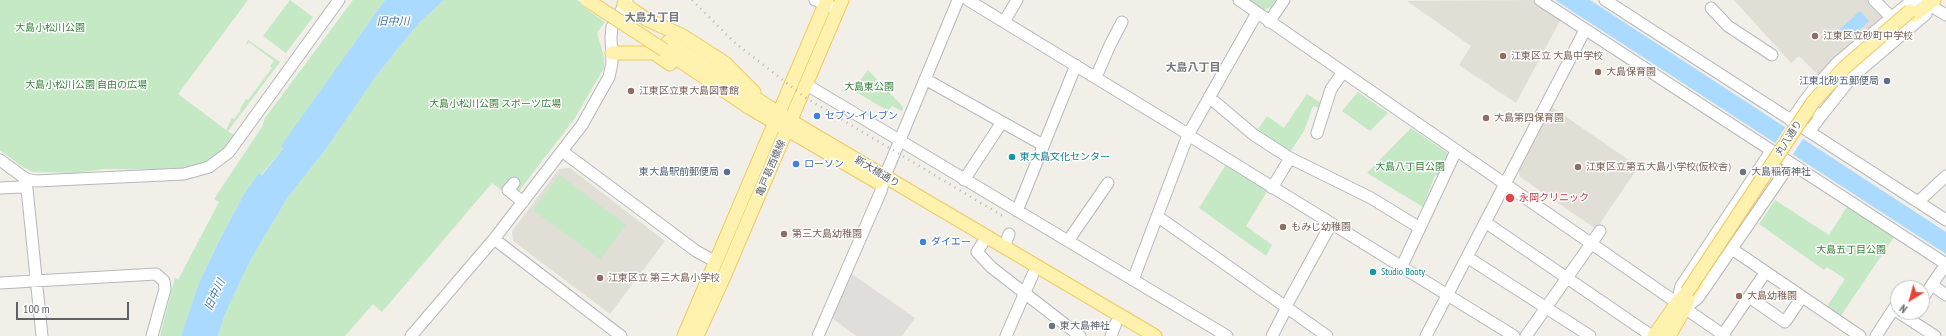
<!DOCTYPE html>
<html>
<head>
<meta charset="utf-8">
<style>
	body { margin:0 }
	#map { position:relative; width:1946px; height:336px; overflow:hidden; background:#f1efe8; font-family:"PT Sans Narrow",sans-serif }
	canvas { display:block }
	.north { position:absolute; left:1890px; top:280px; width:40px; height:40px; box-sizing:border-box; background:#fff; border:1px solid #bfc1c3; border-radius:50%; rotate:217deg; font-size:11px; font-weight:700; line-height:16px; text-align:center; color:#5f6368 }
	.north::after { content:''; display:block; margin:auto; width:14px; height:18px; background:#ea4335; clip-path:polygon(50% 0,100% 100%,50% 72%,0 100%) }
	.scale { position:absolute; left:16px; top:302px; width:113px; height:18px; box-sizing:border-box; border:2px solid #5f6368; border-top:0; padding-left:5px; font-size:12px; line-height:14px; white-space:nowrap; color:#5f6368; -webkit-text-stroke:3px #fff; paint-order:stroke }
</style>
</head>
<body>
<div id="map">
<canvas width="1946" height="336"></canvas>
<div class="north">N</div>
<div class="scale">100 m</div>
</div>
<script>
const context = document.querySelector('canvas').getContext('2d');
context.lineJoin = 'round';
function fillPath(path, color) { context.fillStyle = color; context.fill(path, 'evenodd'); }
const shape = rows => new Path2D(rows.map(r => 'M' + r).join(''));
function trace(path, color, width, dash) { context.strokeStyle = color; context.lineWidth = width; context.lineCap = dash ? 'butt' : 'round'; context.setLineDash(dash || []); context.stroke(path); }
function write(font, color, halo, rows, align = 'center') {
  context.font = font + ' "PT Sans Narrow","Noto Sans JP",sans-serif'; context.lineWidth = 3; context.setLineDash([]); context.textBaseline = 'middle'; context.strokeStyle = halo; context.fillStyle = color; for (const [text, x, y, turn = 0] of rows) {
    context.save(); context.translate(x, y); context.rotate((+turn || 0) * Math.PI / 180); context.textAlign = isNaN(turn) ? turn : align; if (halo) context.strokeText(text, 0, 0); context.fillText(text, 0, 0); context.restore();
  }
}
fillPath(shape([
	[852,274,915,318,902,336,856,336,832,318]
]), '#e0deda');
fillPath(shape([
	[1532,0,1561,19,1516,103,1459,65,1471,46,1407,1],
	[1734,0,1870,0,1885,17,1819,76,1799,56,1791,63],
	[1549,107,1552,107,1636,165,1637,169,1596,229,1520,177,1518,169],
	[570,168,665,241,610,314,513,241,512,231,559,169]
]), '#e1ded6');
fillPath(shape([
	[0,0,248,0,178,94,226,130,232,118,234,119,241,110,240,109,246,99,248,100,272,68,270,66,274,61,249,42,245,46,248,40,280,62,228,131,235,136,225,149,215,158,199,166,182,170,105,169,76,173,33,172,21,166,0,150],
	[290,0,313,17,286,53,263,36],
	[353,0,385,0,281,147,283,149,261,175,259,173,244,194,219,241,199,283,181,336,160,336,175,277,178,280,219,202,214,199,262,127,265,118],
	[444,0,577,0,582,3,585,8,605,22,597,33,604,57,604,68,575,118,513,199,492,183,382,312,373,304,345,336,218,336,225,314,251,259,288,197,326,149,376,76,419,23],
	[1247,0,1277,0,1273,6,1264,10],
	[868,70,903,107,902,111,892,106,888,111,853,90],
	[1358,92,1388,113,1370,131,1342,111],
	[1307,94,1321,103,1320,108,1313,106,1304,131,1290,152,1258,129,1267,116,1284,128],
	[1411,128,1449,154,1438,176,1435,175,1423,207,1367,173],
	[1227,163,1268,190,1246,226,1272,245,1266,256,1199,208],
	[559,175,626,225,600,259,533,210],
	[1775,200,1829,235,1847,207,1894,237,1840,317,1826,308,1845,279,1827,267,1824,270,1759,224]
]), '#c5e8c5');
fillPath(shape([
	[385,0,444,0,419,23,376,76,326,149,288,197,251,259,225,314,218,336,181,336,199,283,219,241,244,194,259,173,262,175,283,149,281,146],
	[1555,0,1590,0,1946,232,1946,254],
	[1860,11,1869,21,1848,41,1839,30]
]), '#aadaff');
fillPath(shape([
	[1786,126,1804,137,1792,156,1774,145]
]), '#f1efe8');
const minor = shape([
	[815,0,838,10],
	[968,0,1188,134],
	[1239,0,1725,336],
	[1540,0,1946,264],
	[1605,0,1946,220],
	[1874,0,1891,17],
	[1921,0,1909,3,1838,62,1817,85,1803,103,1821,116,1852,77,1926,14,1928,4],
	[1923,1,1946,15],
	[1711,8,1728,26,1772,55],
	[1004,22,1017,0],
	[1269,22,1284,0],
	[1096,77,1110,45,1122,22],
	[925,79,1043,145],
	[807,85,1227,336],
	[1209,97,1254,135,1290,158,1371,198,1420,228],
	[1791,121,1803,103],
	[1809,132,1821,116],
	[1317,133,1331,89,1343,72],
	[1188,135,1514,336],
	[562,151,696,251,716,262],
	[0,160,26,179,36,181,184,174,209,167,229,152,339,0],
	[26,179,42,336],
	[964,180,1002,122],
	[514,183,508,190,523,202],
	[0,188,22,187,26,179],
	[1272,188,1290,158],
	[1918,202,1946,176],
	[1017,211,1076,65],
	[1157,216,1327,336],
	[1485,222,1652,336],
	[494,239,621,336],
	[1068,241,1108,183],
	[982,244,977,252,991,267,1080,336],
	[1004,247,1009,234],
	[1732,249,1860,336],
	[1467,257,1590,336],
	[1401,268,1456,151],
	[1133,280,1188,135,1257,13],
	[0,283,156,274,164,281,165,289,152,336],
	[1932,285,1946,295],
	[1749,297,1785,322,1802,297],
	[1922,299,1946,264],
	[1677,303,1681,286,1771,151],
	[1286,306,1331,224],
	[1685,308,1698,298,1790,164],
	[1898,312,1935,336],
	[411,336,494,239,582,125,609,77,612,63,611,37,612,27,627,0],
	[818,336,881,191,885,176,958,0],
	[1006,336,1033,274],
	[1111,336,1116,323],
	[1272,336,1287,307],
	[1426,336,1585,30],
	[1526,336,1600,231],
	[1722,336,1765,273],
	[1876,336,1898,302]
]);
const major = shape([
	[624,4,646,19,683,36,725,63,754,92],
	[1914,15,1934,0],
	[668,42,791,121,1155,336],
	[664,50,750,108,877,182],
	[612,53,654,53,670,64],
	[684,336,827,0],
	[697,336,723,279,842,0],
	[1654,336,1677,303,1687,292],
	[1669,336,1685,308,1689,295,1697,283]
]);
trace(minor, '#b5b8bc', 13);
trace(major, '#f2c960', 15);
trace(minor, '#fff', 11);
trace(major, '#fff2af', 13);
trace(shape([
	[692,0,734,42,806,98,1006,218]
]), '#b6b7b8', 2.5, [1, 5]);
const majorBridge = shape([
	[587,0,664,50],
	[1687,292,1813,102,1844,68,1910,11]
]);
trace(majorBridge, '#f2c960', 15, []);
trace(majorBridge, '#fff2af', 13);
for (const [x, y, r, color] of [
	[1815,36,4,"#8d6e63"],
	[1503,56,4,"#8d6e63"],
	[1598,72,4,"#8d6e63"],
	[1887,81,4,"#5c6f8a"],
	[631,91,4,"#8d6e63"],
	[817,116,4,"#3f7fe0"],
	[1486,118,4,"#8d6e63"],
	[1012,157,4,"#0f9aa8"],
	[796,164,4,"#3f7fe0"],
	[1578,167,4,"#8d6e63"],
	[727,172,4,"#5c6f8a"],
	[1743,172,4,"#6b7280"],
	[1510,198,5,"#e0444e"],
	[1283,227,4,"#8d6e63"],
	[784,234,4,"#8d6e63"],
	[923,242,4,"#3f7fe0"],
	[1373,272,4,"#0f9aa8"],
	[600,278,4,"#8d6e63"],
	[1739,296,4,"#8d6e63"],
	[1052,326,4,"#6b7280"]
]) { const dot = new Path2D(); dot.arc(x, y, r, 0, 2 * Math.PI); context.fillStyle = color; context.fill(dot); trace(dot, '#fff', 1.5); }
write('10px', '#348238', '#fff', [
	["大島小松川公園",50,28],
	["大島小松川公園 自由の広場",86,85],
	["大島東公園",869,87],
	["大島小松川公園 スポーツ広場",495,104],
	["大島八丁目公園",1410,167],
	["大島五丁目公園",1851,250]
]);
write('10px', '#785e54', '#fff', [
	["江東区立砂町中学校",1823,36],
	["江東区立 大島中学校",1511,56],
	["大島保育園",1606,72],
	["江東区立東大島図書館",639,91],
	["大島第四保育園",1494,118],
	["江東区立第五大島小学校(仮校舎)",1586,167],
	["もみじ幼稚園",1291,227],
	["第三大島幼稚園",792,234],
	["江東区立 第三大島小学校",608,278],
	["大島幼稚園",1747,296]
], 'left');
write('10px', '#4e5e75', '#fff', [
	["江東北砂五郵便局",1879,81],
	["東大島駅前郵便局",719,172]
], 'right');
write('10px', '#366cbe', '#fff', [
	["セブン-イレブン",825,116],
	["ローソン",804,164],
	["ダイエー",931,242]
], 'left');
write('10px', '#5f6368', '#fff', [
	["丸八通り",1789,138,-57],
	["亀戸葛西橋線",771,168,-67],
	["新大橋通り",877,172,31]
]);
write('10px', '#0d838f', '#fff', [
	["東大島文化センター",1020,157],
	["Studio Booty",1381,272]
], 'left');
write('10px', '#5b616d', '#fff', [
	["大島稲荷神社",1751,172],
	["東大島神社",1060,326]
], 'left');
write('10px', '#be3a42', '#fff', [
	["永岡クリニック",1519,198]
], 'left');
write('bold 11px', '#70757a', '#fff', [
	["大島九丁目",652,18],
	["大島八丁目",1193,68]
]);
write('italic 11px', '#4174aa', '#fff', [
	["旧中川",393,22],
	["旧中川",215,295,-65]
]);
</script>
</body>
</html>
